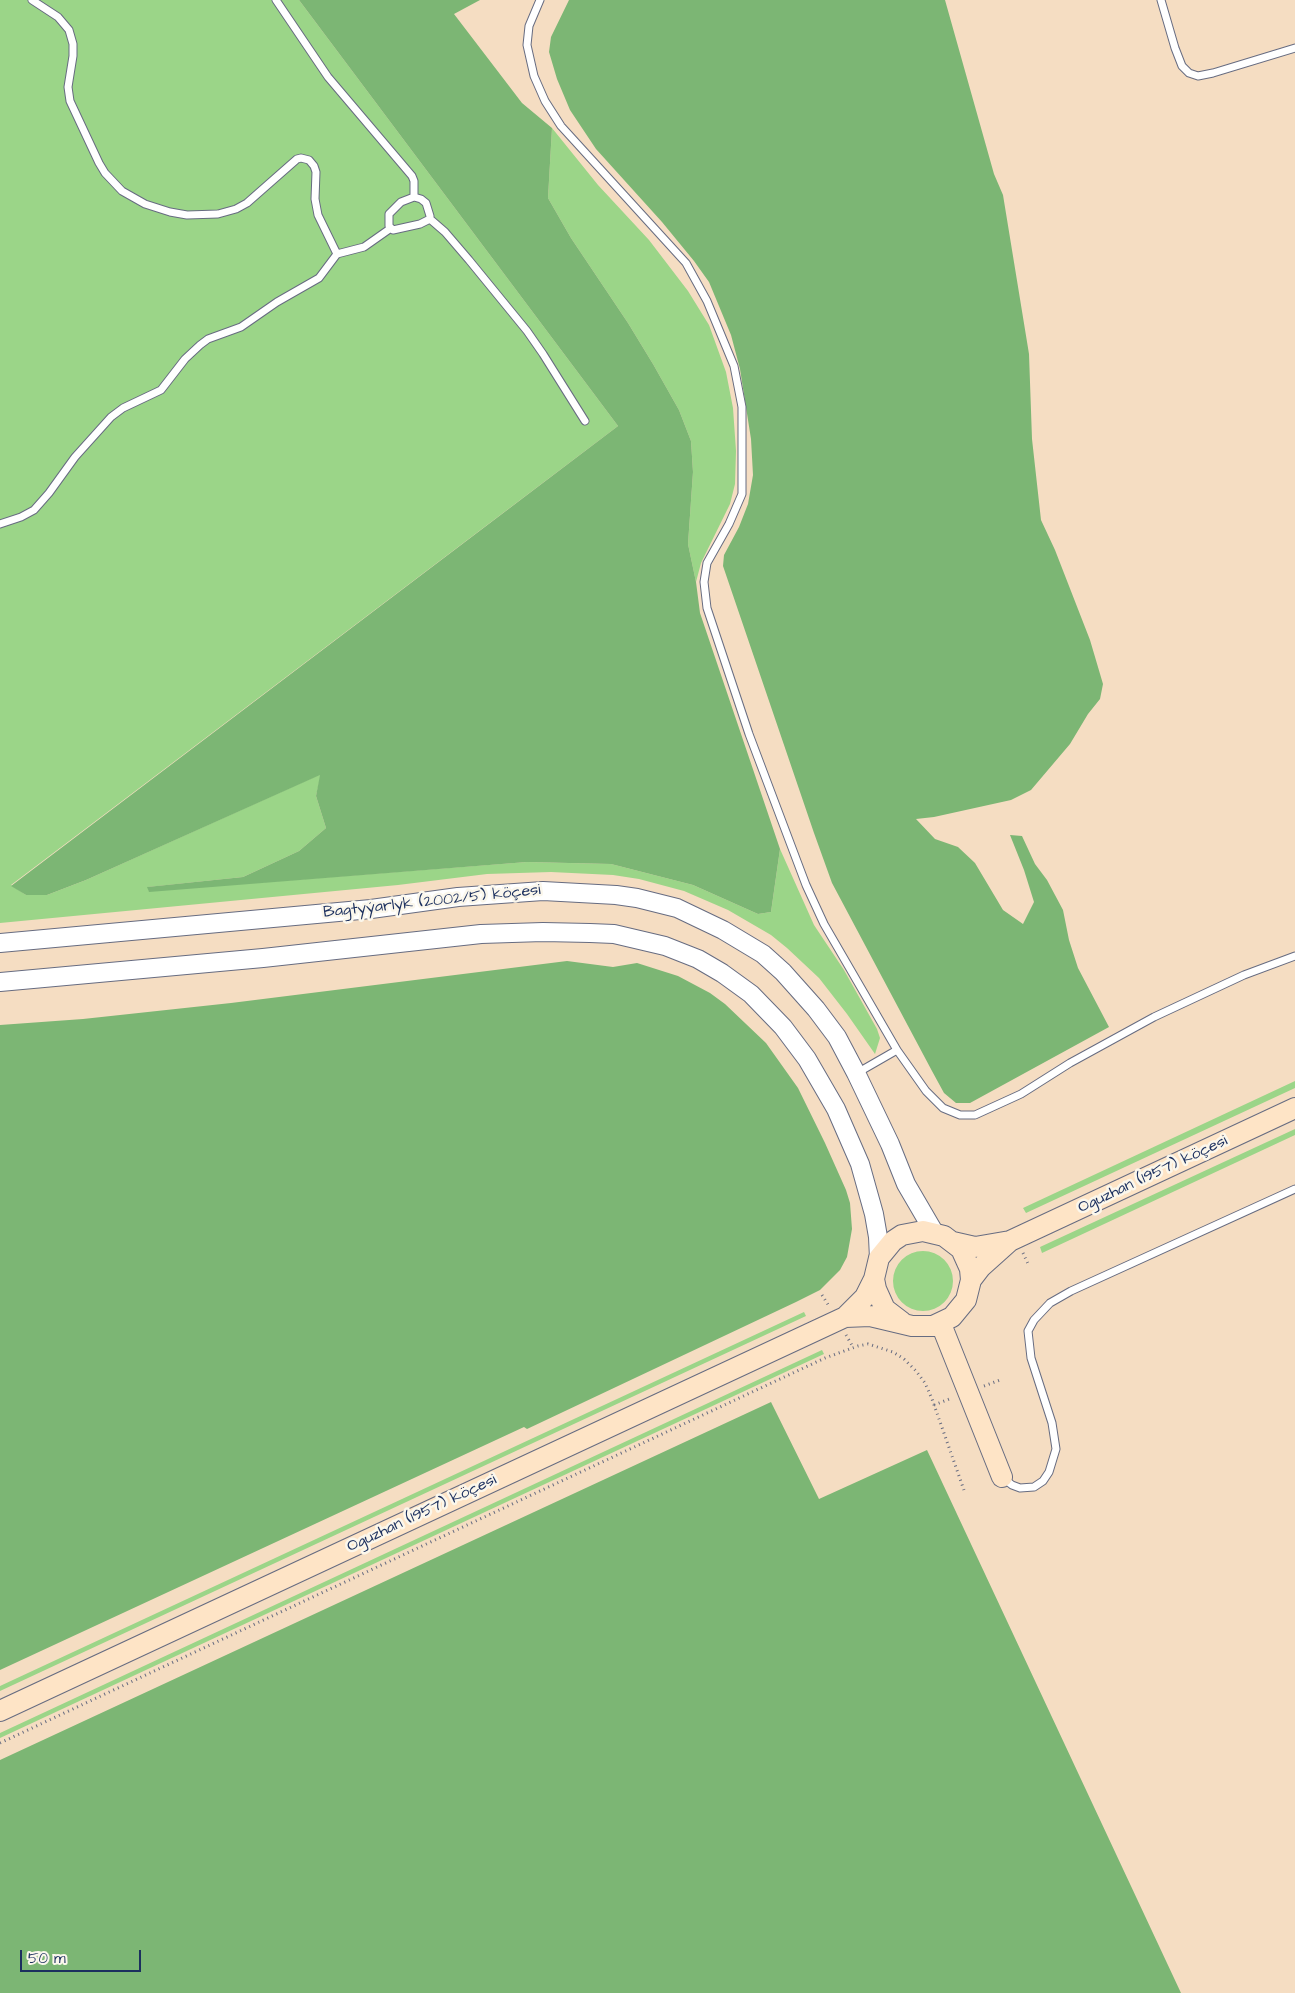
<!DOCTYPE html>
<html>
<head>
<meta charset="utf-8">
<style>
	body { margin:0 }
	#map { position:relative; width:1295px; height:1993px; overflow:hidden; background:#f5ddc2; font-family:"Architects Daughter",sans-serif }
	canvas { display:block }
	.scale { position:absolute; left:20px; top:1950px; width:121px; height:22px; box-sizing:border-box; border:2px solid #1b2f5e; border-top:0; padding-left:6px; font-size:15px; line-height:18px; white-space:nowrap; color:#1b2f5e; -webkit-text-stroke:4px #fbf7ec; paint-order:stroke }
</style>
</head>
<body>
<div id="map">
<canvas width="1295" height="1993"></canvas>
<div class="scale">50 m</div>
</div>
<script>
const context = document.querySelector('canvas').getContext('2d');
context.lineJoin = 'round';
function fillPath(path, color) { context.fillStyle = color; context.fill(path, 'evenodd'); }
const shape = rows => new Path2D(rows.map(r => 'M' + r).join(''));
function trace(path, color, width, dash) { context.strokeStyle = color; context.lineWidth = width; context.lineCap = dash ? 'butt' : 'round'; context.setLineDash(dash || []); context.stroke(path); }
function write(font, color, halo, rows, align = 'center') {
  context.font = font + ' "Architects Daughter",sans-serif'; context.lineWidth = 5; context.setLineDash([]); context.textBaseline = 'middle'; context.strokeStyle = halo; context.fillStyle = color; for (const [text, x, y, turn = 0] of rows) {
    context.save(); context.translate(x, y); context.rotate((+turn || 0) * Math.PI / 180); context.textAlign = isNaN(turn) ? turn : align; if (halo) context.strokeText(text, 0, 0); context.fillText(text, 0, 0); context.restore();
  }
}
fillPath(shape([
	[0,0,299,0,618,426,11,885,26,895,47,895,86,880,321,774,316,796,326,828,299,851,243,877,148,887,149,891,527,862,611,864,693,885,758,914,771,912,780,849,814,925,844,970,877,1029,880,1038,875,1054,847,1014,819,978,787,948,771,935,728,910,684,891,639,879,613,875,551,872,487,874,398,885,0,923],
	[552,128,598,185,649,240,688,291,709,325,726,372,733,408,736,451,735,484,730,504,701,563,696,582,688,544,693,472,691,441,679,410,653,364,628,323,571,238,548,198],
	[1295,1081,1295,1088,1026,1213,1023,1208],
	[1295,1129,1295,1135,1042,1253,1040,1247],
	'893 1281a30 30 0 1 1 60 0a30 30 0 1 1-60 0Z',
	[804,1312,806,1316,0,1691,0,1686],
	[822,1350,824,1354,0,1738,0,1733]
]), '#9bd588');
fillPath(shape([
	[299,0,480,0,454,14,522,103,552,128,548,198,571,238,628,323,653,364,679,410,691,441,693,472,688,544,696,582,700,613,780,849,771,912,758,914,693,885,611,864,527,862,149,892,147,887,243,877,299,851,326,828,316,796,320,775,86,880,47,895,26,895,11,886,618,426],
	[569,0,945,0,994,174,1003,195,1029,354,1032,439,1041,520,1055,550,1090,640,1103,684,1100,699,1088,714,1070,744,1031,790,1011,800,934,817,916,819,935,839,958,847,975,863,1003,910,1023,924,1034,902,1024,870,1010,835,1022,836,1035,864,1047,880,1063,910,1069,940,1078,968,1109,1027,970,1103,956,1103,944,1093,932,1071,832,883,814,833,723,566,724,555,739,527,748,504,753,475,751,439,740,369,731,335,709,282,694,261,662,222,596,149,570,110,557,79,549,52,551,37],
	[567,961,613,967,637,963,678,976,710,993,725,1004,766,1043,798,1088,825,1143,846,1190,850,1203,852,1229,847,1257,840,1270,820,1290,796,1302,527,1429,524,1427,0,1670,0,1025,83,1019,231,1003],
	[771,1402,819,1499,927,1450,1181,1993,0,1993,0,1760]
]), '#7cb674');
const service = shape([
	[276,0,328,77,412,176,414,181,414,197],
	[540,0,529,26,527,45,534,76,545,101,561,126,686,263,707,301,734,366,742,407,742,494,729,524,707,563,704,582,707,608,749,734,806,885,824,924,897,1050],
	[1161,0,1175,48,1182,66,1189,73,1198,76,1213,73,1295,48],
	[414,197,421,199,426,203,430,216,430,219,420,224,393,230,389,226,389,214,401,202,414,197],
	[430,219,445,232,469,260,527,331,543,354,585,421],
	[337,254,364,247,391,228],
	[0,524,21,517,34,510,49,493,75,457,111,417,123,408,161,390,185,359,200,345,208,339,241,327,277,302,319,278,337,254,318,215,315,199,316,172,314,166,309,160,301,158,297,159,247,203,236,209,218,214,187,215,170,212,145,204,122,191,105,173,99,163,70,101,68,87,73,56,73,44,69,30,58,17,32,0],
	[857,1073,897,1050,926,1091,943,1108,960,1115,975,1115,1021,1094,1070,1063,1154,1017,1244,975,1295,956],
	[1002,1477,1012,1485,1020,1488,1034,1487,1043,1481,1049,1472,1056,1449,1052,1423,1031,1358,1028,1331,1034,1320,1050,1303,1071,1291,1295,1189]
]);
const tertiary = shape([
	[0,943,371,909,458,897,543,891,616,895,637,898,677,908,723,930,763,954,783,972,816,1009,837,1037,856,1073,890,1144,906,1184,934,1232],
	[0,982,263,958,481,934,543,932,590,933,614,934,665,946,698,959,722,973,751,994,783,1027,807,1059,836,1109,860,1164,874,1214,878,1237,879,1258]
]);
const secondary = shape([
	[1010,1241,1295,1108],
	[953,1242,975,1247,1010,1241,981,1267,971,1280],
	[845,1317,870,1316,912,1326,933,1326,952,1317,966,1300,971,1280,970,1269,961,1249,944,1236,923,1231,902,1235,893,1241,879,1258,874,1279,876,1289,885,1309,902,1322],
	[941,1324,1002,1477],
	[0,1711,845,1317,865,1297,874,1279]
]);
trace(service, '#676c81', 9);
trace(tertiary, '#676c81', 20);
trace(secondary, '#676c81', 22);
trace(shape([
	[1023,1253,1029,1266],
	[822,1295,829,1306],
	[846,1335,853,1347],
	[984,1386,1000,1380],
	[934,1405,952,1398],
	[0,1743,825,1358,858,1346,868,1344,893,1352,904,1359,916,1371,925,1383,932,1399,965,1493]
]), '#676c81', 3, [1, 4]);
trace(service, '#fff', 7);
trace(tertiary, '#fff', 18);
trace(secondary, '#fee4c6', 20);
write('16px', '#1b2f5e', '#fbf7ec', [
	["Bagtyýarlyk (2002/5) köçesi",432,902,-6],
	["Oguzhan (1957) köçesi",1153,1175,-25],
	["Oguzhan (1957) köçesi",422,1514,-25]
]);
</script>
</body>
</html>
